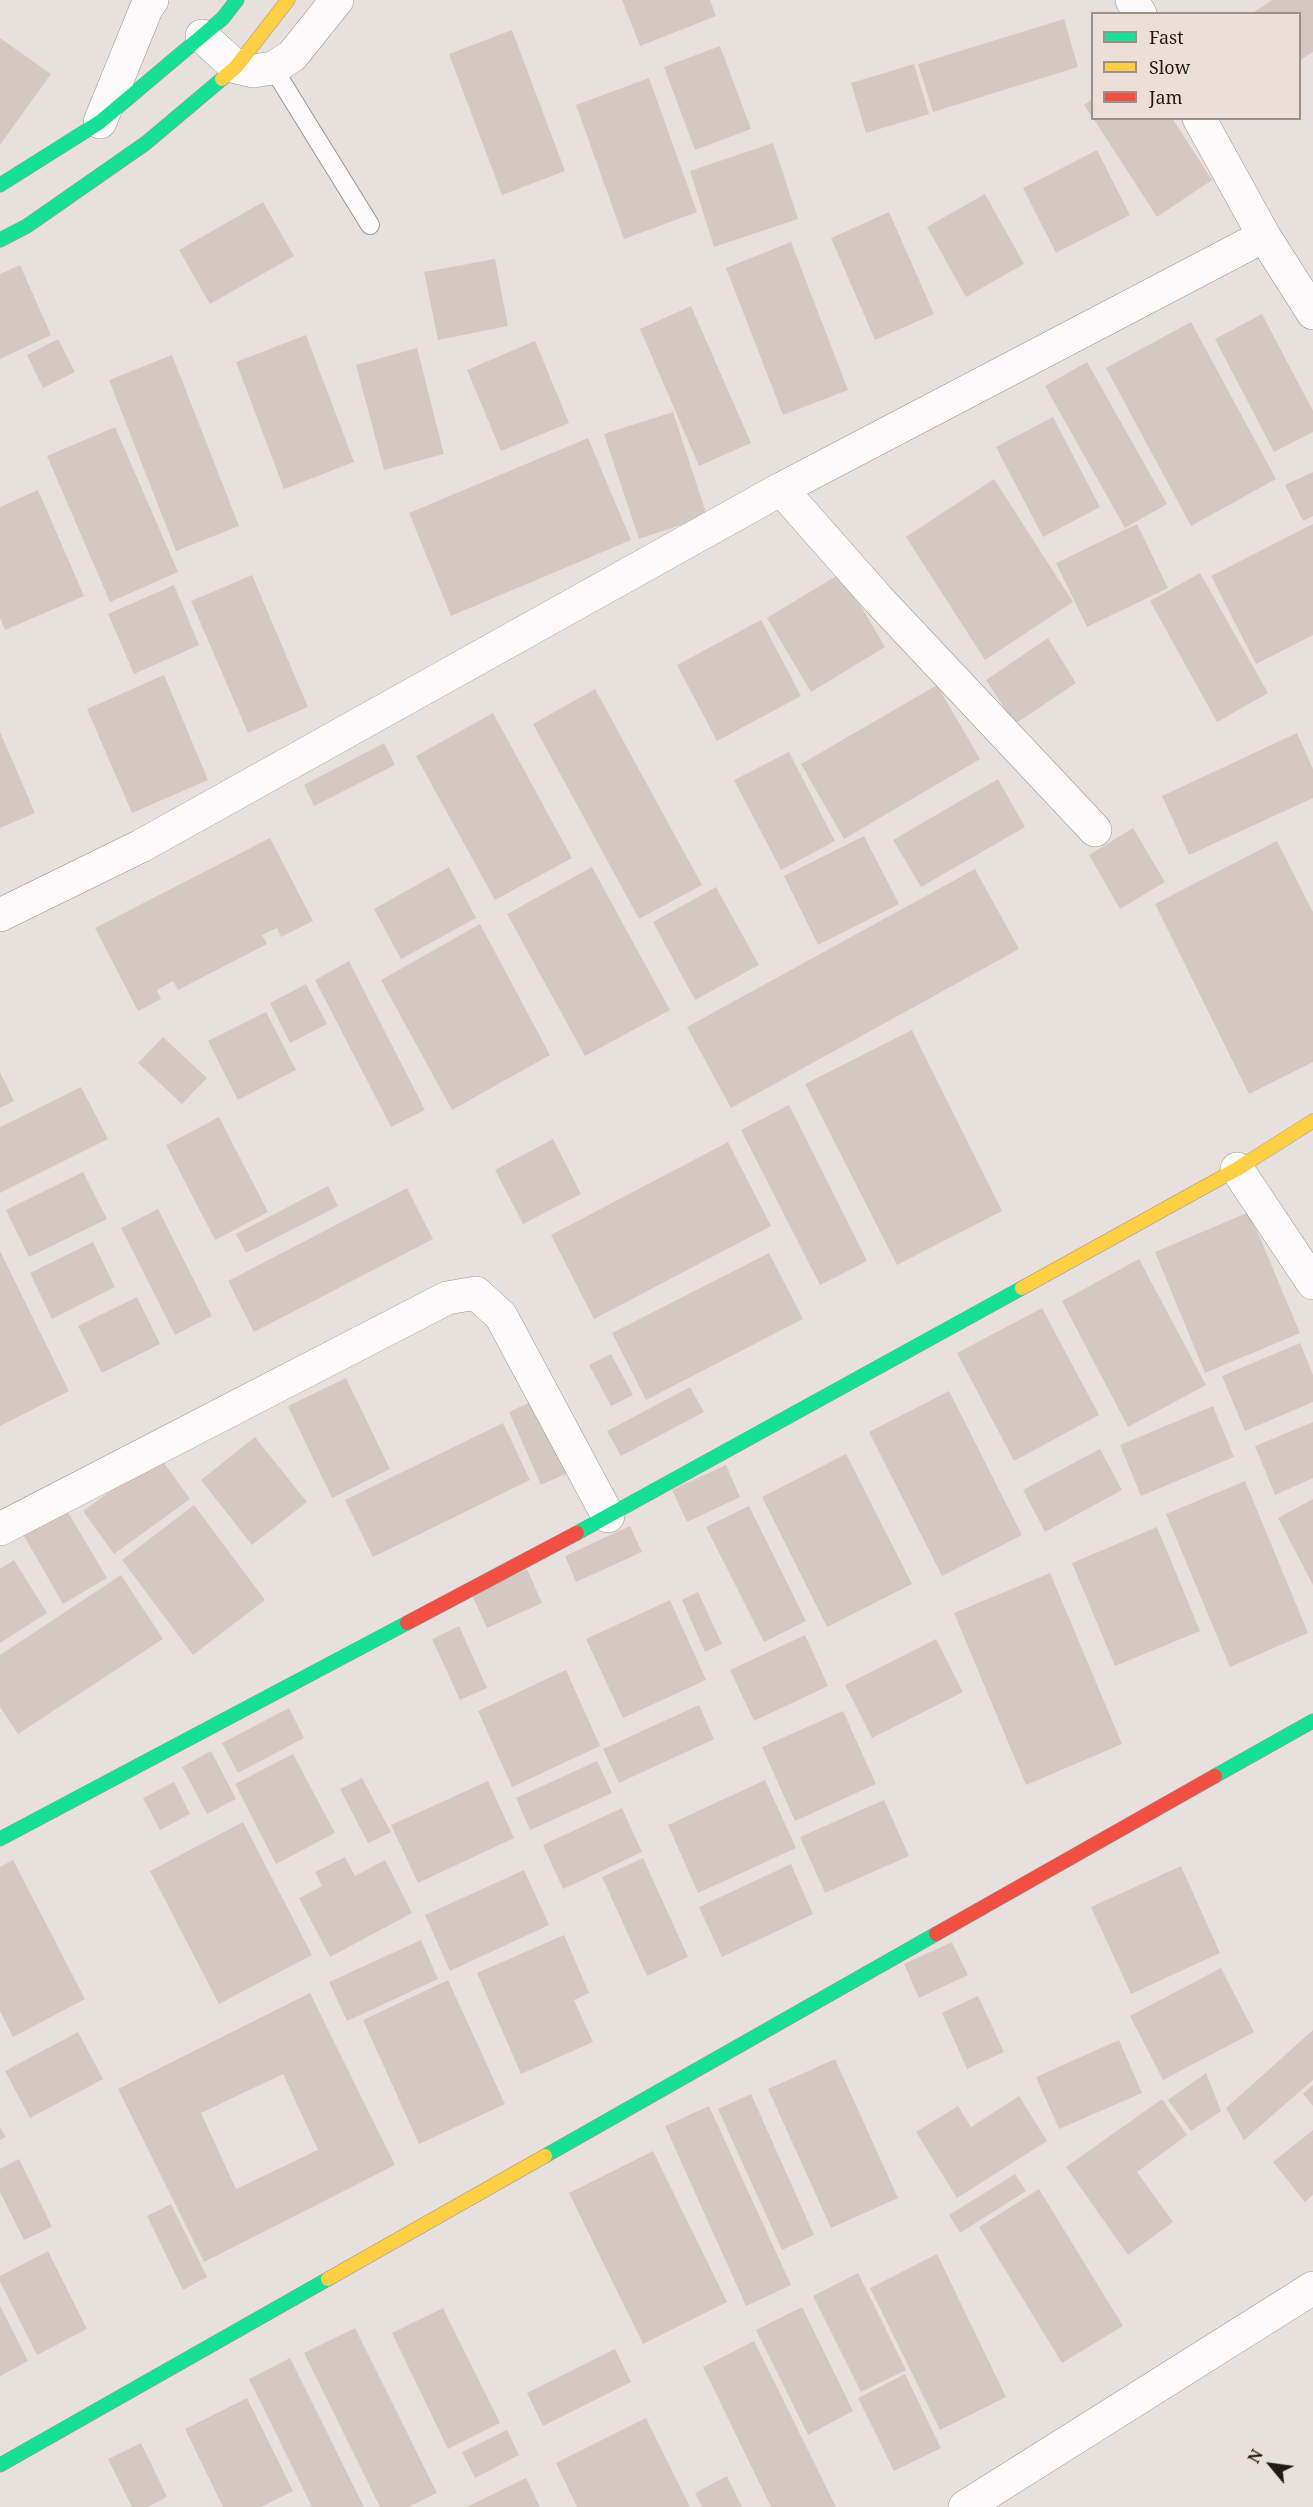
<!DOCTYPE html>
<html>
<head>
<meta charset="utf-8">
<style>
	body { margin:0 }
	#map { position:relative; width:1313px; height:2507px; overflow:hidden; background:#e8e0dd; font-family:"Noto Serif",serif }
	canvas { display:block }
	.legend { position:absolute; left:1091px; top:12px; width:210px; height:108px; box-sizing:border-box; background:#eddfd8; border:2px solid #9b908b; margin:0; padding:8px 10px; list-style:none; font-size:18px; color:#1f1a17 }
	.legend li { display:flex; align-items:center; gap:12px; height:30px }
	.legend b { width:30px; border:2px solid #9b908b }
	.north { position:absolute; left:1241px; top:2435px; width:60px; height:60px; -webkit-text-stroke:4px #eddfd8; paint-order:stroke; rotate:299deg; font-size:16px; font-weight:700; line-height:24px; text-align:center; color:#1f1a17 }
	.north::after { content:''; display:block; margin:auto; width:21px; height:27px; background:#1f1a17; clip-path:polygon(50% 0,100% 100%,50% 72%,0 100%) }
</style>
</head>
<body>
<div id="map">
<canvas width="1313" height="2507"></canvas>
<ul class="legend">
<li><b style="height:8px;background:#16e098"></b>Fast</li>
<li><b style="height:8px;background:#ffcf43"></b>Slow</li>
<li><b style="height:8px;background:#f24e42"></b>Jam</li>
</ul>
<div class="north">N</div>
</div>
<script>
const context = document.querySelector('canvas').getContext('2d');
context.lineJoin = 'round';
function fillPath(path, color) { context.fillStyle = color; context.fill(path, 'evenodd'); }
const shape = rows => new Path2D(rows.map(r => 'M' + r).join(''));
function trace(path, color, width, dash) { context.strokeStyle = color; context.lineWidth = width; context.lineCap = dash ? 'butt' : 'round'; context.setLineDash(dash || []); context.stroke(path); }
fillPath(shape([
	[622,0,710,0,716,16,640,46],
	[1272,0,1313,0,1313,52,1300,60,1300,14,1251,14],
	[1064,19,1078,67,933,112,918,64],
	[512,30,565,171,502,195,449,54],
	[0,38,51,74,0,145],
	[720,46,751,129,695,150,664,67],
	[914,64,929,114,866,133,851,83],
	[649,78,697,212,624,239,576,105],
	[1092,99,1092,117,1084,105],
	[1093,118,1172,118,1212,180,1157,217],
	[773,143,798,219,714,247,690,171],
	[1097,150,1130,215,1056,253,1023,188],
	[985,194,1024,264,966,297,927,227],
	[263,202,294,256,210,304,179,250],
	[889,212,934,314,875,340,831,238],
	[791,242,848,390,783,415,726,268],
	[495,259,508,326,438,340,424,272],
	[20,265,51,335,0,359,0,274],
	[691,306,751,443,699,466,640,329],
	[1262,314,1313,411,1313,432,1274,452,1215,339],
	[1191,322,1276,479,1191,526,1106,368],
	[306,335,354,462,284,489,236,362],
	[58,339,75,372,43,388,27,355],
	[535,341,569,423,501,451,467,370],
	[417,348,444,454,384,470,356,365],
	[172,355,239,526,176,551,109,380],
	[1087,362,1167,504,1125,528,1045,386],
	[673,412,707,516,639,539,604,434],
	[1053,417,1100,507,1043,537,996,447],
	[115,427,178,572,110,602,47,456],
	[588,438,631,540,451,616,409,513],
	[1313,472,1313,516,1303,521,1285,485],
	[994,479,1073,602,985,660,906,537],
	[38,490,84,596,5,630,0,618,0,507],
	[1137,524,1168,588,1087,627,1056,563],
	[1313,524,1313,635,1256,664,1211,576],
	[841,573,885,647,811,692,767,618],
	[1200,573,1268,693,1217,722,1150,601],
	[252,575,308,707,248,733,191,601],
	[174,585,199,645,134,674,108,614],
	[761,620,801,696,717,741,677,665],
	[1048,638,1076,683,1015,724,986,680],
	[164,675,208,780,132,813,87,709],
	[937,685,980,759,844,839,801,764],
	[595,689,702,885,639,919,533,724],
	[493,713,572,858,495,900,416,756],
	[0,732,35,813,0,828],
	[1297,733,1313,769,1313,798,1189,855,1162,796],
	[384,743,395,765,314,806,304,785],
	[789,752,835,841,781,870,734,780],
	[998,779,1025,827,921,887,893,840],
	[1133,828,1165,882,1120,909,1089,855],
	[864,836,899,904,818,945,784,876],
	[270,838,313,921,281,937,277,928,262,935,267,944,178,990,173,981,157,990,161,999,138,1011,95,928],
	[1277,841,1313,912,1313,1062,1249,1094,1155,904],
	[449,867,476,918,401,959,374,909],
	[592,867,670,1010,585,1056,507,914],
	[975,869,1019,949,731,1108,687,1027],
	[716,887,759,965,695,1000,653,922],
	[480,924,550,1055,452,1110,381,980],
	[349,961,425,1110,391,1127,315,980],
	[306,984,327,1024,290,1043,270,1003],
	[266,1012,296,1070,238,1100,208,1041],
	[912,1030,1002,1211,897,1265,805,1084],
	[163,1037,207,1078,182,1104,138,1063],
	[0,1072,14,1101,0,1108],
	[81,1087,108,1139,0,1193,0,1127],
	[789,1105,867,1261,820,1285,741,1130],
	[219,1117,268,1212,215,1240,166,1145],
	[553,1139,581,1194,523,1224,495,1170],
	[728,1142,771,1226,594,1319,551,1235],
	[83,1172,107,1219,29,1257,6,1210],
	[328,1186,338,1206,246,1253,236,1234],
	[407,1188,433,1239,254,1332,228,1281],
	[158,1209,212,1316,175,1335,121,1228],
	[1249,1212,1300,1333,1205,1373,1155,1252],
	[93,1242,115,1287,52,1319,30,1273],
	[0,1251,69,1391,0,1426],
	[769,1253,803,1319,646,1400,612,1333],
	[1139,1259,1206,1385,1128,1427,1062,1301],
	[137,1297,160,1344,102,1373,78,1326],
	[1042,1308,1099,1415,1014,1461,957,1353],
	[1300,1343,1313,1375,1313,1402,1245,1431,1222,1376],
	[611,1354,633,1395,611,1406,589,1365],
	[346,1378,390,1469,332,1498,288,1406],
	[690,1387,704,1412,621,1456,607,1431],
	[949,1391,1022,1535,942,1576,869,1432],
	[541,1397,574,1470,541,1485,509,1412],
	[1213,1406,1234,1457,1141,1496,1120,1445],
	[1313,1422,1313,1478,1275,1495,1255,1446],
	[503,1423,530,1480,373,1557,345,1500],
	[255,1437,307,1502,252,1545,201,1480],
	[1100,1449,1122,1490,1045,1532,1023,1490],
	[846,1454,912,1584,827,1627,762,1497],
	[159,1456,190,1499,114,1554,83,1511],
	[726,1465,740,1497,687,1522,672,1490],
	[1245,1481,1308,1633,1230,1667,1166,1514],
	[1313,1499,1313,1585,1278,1518],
	[63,1504,107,1578,63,1604,20,1529],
	[194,1505,265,1600,193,1655,122,1560],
	[749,1506,806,1621,764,1642,706,1527],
	[630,1526,642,1552,576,1582,565,1556],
	[1157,1527,1200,1631,1115,1666,1072,1563],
	[14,1560,47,1613,0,1643,0,1569],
	[527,1569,542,1603,487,1628,472,1595],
	[1050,1573,1122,1744,1026,1785,954,1613],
	[121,1575,163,1639,18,1734,0,1707,0,1655],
	[698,1592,722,1644,705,1652,682,1600],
	[670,1600,706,1680,623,1718,586,1639],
	[459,1626,487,1688,460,1700,432,1639],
	[805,1635,828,1686,754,1721,730,1670],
	[936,1639,963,1692,872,1738,845,1685],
	[566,1670,600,1746,512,1787,478,1711],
	[699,1705,714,1739,619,1783,603,1749],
	[289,1708,304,1738,238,1773,222,1743],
	[843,1711,876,1784,795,1821,762,1747],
	[211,1751,236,1799,207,1814,182,1767],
	[293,1754,335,1833,276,1864,235,1784],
	[597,1761,612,1793,530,1830,516,1798],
	[362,1778,391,1832,368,1843,340,1789],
	[765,1780,796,1848,698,1893,668,1825],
	[488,1781,514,1838,418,1883,391,1825],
	[174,1782,190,1814,160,1830,143,1798],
	[884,1800,909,1856,825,1893,800,1837],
	[622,1808,642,1852,563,1889,543,1845],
	[243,1822,312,1955,219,2004,150,1871],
	[345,1857,355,1876,385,1860,412,1913,330,1957,299,1898,322,1886,315,1872],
	[643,1858,688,1957,647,1976,602,1877],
	[13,1860,85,1999,13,2037,0,2011,0,1867],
	[791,1864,813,1914,722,1957,699,1907],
	[1181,1866,1220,1953,1131,1994,1091,1907],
	[524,1870,549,1925,450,1971,425,1915],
	[564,1935,589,1993,574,2000,593,2042,521,2074,477,1973],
	[421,1940,438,1979,347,2021,329,1982],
	[952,1942,968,1975,919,1998,904,1964],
	[1221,1968,1254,2032,1163,2080,1130,2016],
	[448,1980,505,2104,419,2144,363,2020],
	[310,1993,395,2165,204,2262,118,2089],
	[283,2074,318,2150,236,2189,201,2113],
	[978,1996,1004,2052,967,2069,942,2013],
	[1313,2030,1313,2080,1244,2140,1226,2108],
	[78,2032,103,2079,30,2118,5,2071],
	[1119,2040,1142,2093,1059,2129,1036,2077],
	[835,2059,898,2198,831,2228,768,2089],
	[1206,2073,1221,2111,1191,2131,1168,2100],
	[1313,2085,1313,2106,1303,2094],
	[751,2094,814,2235,782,2250,718,2109],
	[1019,2096,1047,2141,957,2198,916,2132,958,2106,971,2127],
	[1162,2099,1187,2135,1137,2172,1173,2222,1128,2255,1066,2167],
	[709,2106,791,2285,746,2306,665,2126],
	[0,2127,6,2137,0,2140],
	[1313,2130,1313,2195,1305,2202,1273,2162],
	[653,2151,727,2302,643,2344,569,2193],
	[19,2159,52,2227,24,2240,0,2192,0,2169],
	[1015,2174,1026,2191,960,2233,949,2215],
	[1039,2189,1123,2326,1062,2363,979,2227],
	[171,2204,207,2277,183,2290,147,2216],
	[48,2251,87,2329,37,2355,0,2282,0,2276],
	[937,2254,1006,2397,940,2430,870,2288],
	[858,2273,906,2370,861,2392,813,2296],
	[0,2306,28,2361,0,2376],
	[802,2307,853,2411,808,2435,756,2330],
	[443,2308,500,2423,448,2449,392,2333],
	[355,2328,437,2493,408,2507,380,2507,304,2353],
	[754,2341,836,2507,771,2507,703,2367],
	[615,2349,631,2382,543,2426,527,2393],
	[290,2358,364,2507,312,2507,249,2379],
	[905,2374,941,2448,894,2471,858,2398],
	[247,2398,293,2491,261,2507,223,2507,185,2429],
	[646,2418,690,2507,577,2507,556,2463],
	[507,2430,519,2455,475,2478,462,2452],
	[141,2443,167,2497,148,2507,132,2507,108,2459],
	[727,2476,742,2507,702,2507,695,2493],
	[526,2478,540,2507,467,2507]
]), '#d5c8c3');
const lane = shape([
	[273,68,370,225]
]);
const street = shape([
	[1132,0,1140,14],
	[202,36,236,67,253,71,273,68,292,56,337,0],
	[1199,118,1264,236,1313,313],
	[100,122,146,9,152,0],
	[781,489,878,599,1095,830],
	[0,915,141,846,781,489,1264,236],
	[1237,1169,1313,1283],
	[0,1529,447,1298,476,1293,501,1316,608,1516],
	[965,2507,1313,2288]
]);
const fast = shape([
	[0,185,100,122,222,19,237,0],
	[0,240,27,226,146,143,222,79],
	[577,1533,1022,1288],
	[1215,1776,1313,1721],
	[0,1839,407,1623],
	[545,2156,936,1934],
	[0,2465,328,2279]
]);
const slow = shape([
	[222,79,236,67,288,0],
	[1022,1288,1237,1169,1313,1121],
	[328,2279,545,2156]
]);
const jam = shape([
	[407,1623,577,1533],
	[936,1934,1215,1776]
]);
trace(lane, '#9b9593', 20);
trace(street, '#9b9593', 34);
trace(fast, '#9b9593', 15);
trace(slow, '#9b9593', 15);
trace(jam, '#9b9593', 15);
trace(lane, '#fcfafa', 18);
trace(street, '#fcfafa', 33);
trace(fast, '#16e098', 14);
trace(slow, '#ffcf43', 14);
trace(jam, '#f24e42', 14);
</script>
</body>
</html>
